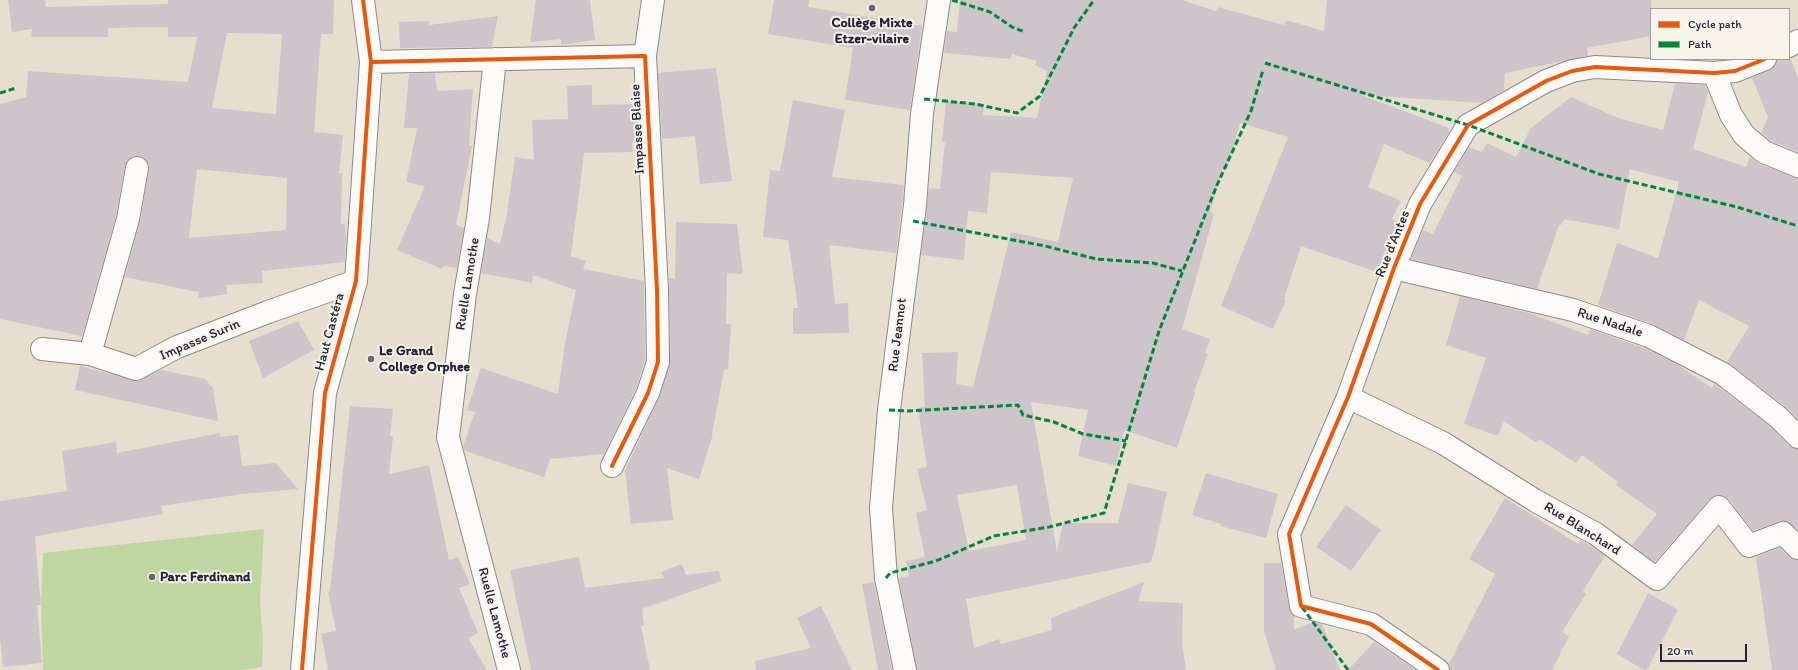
<!DOCTYPE html>
<html>
<head>
<meta charset="utf-8">
<style>
	body { margin:0 }
	#map { position:relative; width:1798px; height:670px; overflow:hidden; background:#e6dfcf; font-family:Itim,sans-serif }
	canvas { display:block }
	.legend { position:absolute; left:1650px; top:8px; width:140px; height:52px; box-sizing:border-box; background:#f7f3e8; border:1px solid #a29fa3; margin:0; padding:5px 7px; list-style:none; font-size:12px; color:#22223b }
	.legend li { display:flex; align-items:center; gap:8px; height:20px }
	.legend b { width:20px; border:1px solid #a29fa3 }
	.scale { position:absolute; left:1660px; top:644px; width:87px; height:18px; box-sizing:border-box; border:2px solid #22223b; border-top:0; padding-left:5px; font-size:12px; line-height:14px; white-space:nowrap; color:#22223b; -webkit-text-stroke:3px #f7f3e8; paint-order:stroke }
</style>
</head>
<body>
<div id="map">
<canvas width="1798" height="670"></canvas>
<ul class="legend">
<li><b style="height:5px;background:#e8590c"></b>Cycle path</li>
<li><b style="height:5px;background:#00873e"></b>Path</li>
</ul>
<div class="scale">20 m</div>
</div>
<script>
const context = document.querySelector('canvas').getContext('2d');
context.lineJoin = 'round';
function fillPath(path, color) { context.fillStyle = color; context.fill(path, 'evenodd'); }
const shape = rows => new Path2D(rows.map(r => 'M' + r).join(''));
function trace(path, color, width, dash) { context.strokeStyle = color; context.lineWidth = width; context.lineCap = dash ? 'butt' : 'round'; context.setLineDash(dash || []); context.stroke(path); }
function write(font, color, halo, rows, align = 'center') {
  context.font = font + ' Itim,sans-serif'; context.lineWidth = 4; context.setLineDash([]); context.textBaseline = 'middle'; context.strokeStyle = halo; context.fillStyle = color; for (const [text, x, y, turn = 0] of rows) {
    context.save(); context.translate(x, y); context.rotate((+turn || 0) * Math.PI / 180); context.textAlign = isNaN(turn) ? turn : align; if (halo) context.strokeText(text, 0, 0); context.fillText(text, 0, 0); context.restore();
  }
}
fillPath(shape([
	[264,529,260,602,263,638,262,667,241,670,43,670,41,605,43,553]
]), '#c0d6a1');
fillPath(shape([
	[8,0,45,0,46,7,168,4,168,0,334,0,333,34,321,34,314,132,343,135,339,173,342,173,341,224,345,224,346,238,345,262,262,271,263,283,226,285,227,294,199,298,198,292,125,277,140,222,149,170,149,164,145,159,140,156,133,156,128,160,125,166,116,216,82,336,0,319,0,104,26,97,28,71,188,82,197,37,168,37,168,27,108,28,108,37,31,37,32,29,12,32],
	[227,33,282,34,276,114,212,108],
	[197,169,287,178,286,230,189,238],
	[536,0,590,0,595,40,561,45,561,39,530,42],
	[774,0,809,0,808,7,922,26,910,110,845,100,853,48,768,34],
	[960,0,1182,0,1216,11,1218,7,1284,25,1286,20,1324,31,1327,0,1651,0,1651,36,1587,48,1588,56,1505,73,1504,90,1482,103,1361,95,1449,128,1449,132,1430,163,1384,144,1368,187,1401,201,1392,219,1399,222,1387,251,1385,251,1377,272,1301,246,1284,299,1286,300,1273,329,1221,306,1288,137,1240,123,1227,169,1223,168,1210,212,1214,214,1182,329,1210,339,1205,353,1208,354,1194,392,1195,393,1177,448,1124,430,1116,466,1078,456,1088,410,1031,402,1057,552,1063,523,1118,523,1128,483,1167,492,1155,547,1151,562,966,599,974,648,999,639,1001,644,1052,630,1051,618,1144,582,1138,601,1183,603,1182,644,1186,670,917,670,899,578,909,576,906,561,925,557,916,513,927,510,917,469,927,467,918,408,925,407,922,353,958,352,956,384,973,387,1011,232,1058,242,1073,178,991,172,987,213,968,211,964,260,921,255,929,188,940,189,945,142,942,142,946,101,984,104,983,115,1037,118,1047,71,1035,65,1037,61,1012,54,1011,59,944,53,947,31,957,32],
	[1017,485,1026,540,969,551,957,495],
	[498,16,492,47,400,48,399,22,429,21,429,25],
	[1777,59,1791,59,1798,78,1798,152,1771,141,1761,133,1768,117,1752,78,1770,70,1775,66],
	[716,68,732,181,700,184,695,136,662,139,658,73],
	[435,73,437,91,473,89,469,146,472,146,456,225,464,228,457,268,444,266,442,269,397,250,425,186,406,182,417,128,404,128,409,74],
	[1675,84,1705,85,1708,92,1693,149,1746,167,1750,157,1759,164,1798,178,1798,419,1786,407,1727,362,1749,326,1699,300,1684,340,1653,324,1598,305,1617,243,1658,258,1679,182,1630,169,1619,229,1564,219,1561,225,1559,225,1537,289,1411,259,1423,230,1433,234,1462,176,1454,172,1469,147,1482,152,1487,143,1516,157,1531,128,1571,97,1618,118,1663,130],
	[592,85,592,105,635,104,637,141,632,142,633,152,584,153,571,256,586,261,583,269,644,281,645,360,636,388,604,454,550,459,544,477,465,451,463,446,475,412,467,410,481,368,558,394,565,343,576,290,533,275,532,283,481,273,487,238,500,244,507,214,515,157,534,160,532,120,568,119,567,86],
	[793,100,845,110,832,177,904,185,896,253,829,245,835,304,848,303,849,333,793,334,793,308,798,308,788,240,763,237,770,170,780,171],
	[676,222,737,224,743,274,727,273,726,324,731,324,728,370,724,370,712,434,713,434,699,479,667,468,673,520,631,524,625,470,659,398,670,362,669,278,675,278],
	[1460,296,1529,313,1588,335,1590,329,1644,348,1675,363,1712,388,1714,384,1716,385,1770,426,1789,446,1798,449,1798,530,1785,521,1779,521,1753,531,1729,499,1723,495,1716,495,1710,499,1655,562,1632,545,1657,514,1616,485,1618,482,1582,455,1576,463,1539,439,1537,443,1504,421,1498,436,1464,424,1486,358,1446,345],
	[298,321,314,350,263,378,249,341],
	[80,366,137,381,161,370,205,379,213,388,218,421,75,390],
	[350,406,393,409,390,436,393,436,389,474,429,465,449,560,458,557,470,584,459,588,478,633,468,638,487,670,328,670,321,634,336,631,328,592,330,591],
	[220,433,220,437,238,435,242,466,276,463,298,489,242,494,161,506,163,514,37,536,35,537,41,605,37,605,42,663,3,667,0,639,0,501,67,491,62,451,116,442,117,453],
	[1206,473,1278,494,1266,538,1220,526,1221,524,1192,515],
	[1505,498,1578,544,1580,540,1605,556,1583,591,1586,594,1562,632,1569,636,1552,670,1450,670,1449,664,1495,574,1469,559],
	[1346,505,1381,530,1351,571,1316,547],
	[1780,548,1789,557,1798,560,1798,670,1772,670,1756,557],
	[579,557,585,588,664,578,661,572,682,564,686,575,719,571,721,581,642,609,644,625,641,626,650,670,531,670,510,570],
	[1264,563,1281,563,1289,608,1294,616,1294,630,1313,622,1322,624,1340,670,1276,670,1264,631],
	[874,582,892,670,878,670,862,584],
	[1648,593,1678,610,1647,670,1644,670,1617,654],
	[821,606,852,670,756,670,755,661,811,648,797,618],
	[1374,642,1416,670,1348,670]
]), '#cdc5ca');
const minor = shape([
	[1789,46,1798,41],
	[645,56,653,0],
	[495,59,478,218,465,294,448,437,509,670],
	[371,62,645,56,657,290,658,362,648,393,612,466],
	[1714,73,1731,115,1744,135,1764,152,1798,166],
	[1394,268,1573,310,1649,336,1723,374,1778,417,1798,437],
	[42,349,90,354,136,369,177,347,268,312,356,281],
	[90,354,128,219,137,168],
	[1348,397,1443,443,1536,501,1596,534,1657,579,1719,507,1749,546,1783,533,1798,548],
	[302,670,325,393,356,281,371,62,363,0],
	[905,670,886,578,881,508,889,410,915,205,922,114,939,0],
	[1438,670,1371,624,1301,606,1289,534,1348,397,1394,268,1420,204,1468,125,1546,81,1572,71,1595,67,1714,73,1735,71,1765,59]
]);
trace(minor, '#8d8a86', 24);
trace(minor, '#fbfaf8', 22);
trace(shape([
	[952,0,990,12,1012,27,1025,32],
	[1265,63,1468,125,1599,174,1737,207,1798,226],
	[0,93,16,88],
	[924,99,975,104,1017,113,1040,96,1074,28,1094,0],
	[913,221,1045,246,1096,259,1153,263,1182,271],
	[889,410,907,411,1018,405,1023,415,1054,422,1083,434,1126,441],
	[886,578,890,573,936,561,994,536,1049,527,1104,513,1159,331,1217,185,1251,111,1263,70],
	[1302,607,1348,670]
]), '#00873e', 3, [6, 3]);
trace(shape([
	[371,62,645,56,657,290,658,362,648,393,612,466],
	[302,670,325,393,356,281,371,62,363,0],
	[1438,670,1371,624,1301,606,1289,534,1348,397,1394,268,1420,204,1468,125,1546,81,1572,71,1595,67,1714,73,1735,71,1765,59]
]), '#e8590c', 4);
for (const [x, y, r, color] of [
	[872,8,4,"#67646f"],
	[371,359,4,"#67646f"],
	[152,577,4,"#67646f"]
]) { const dot = new Path2D(); dot.arc(x, y, r, 0, 2 * Math.PI); context.fillStyle = color; context.fill(dot); trace(dot, '#f7f3e8', 1.5); }
write('bold 14px', '#22223b', '#f7f3e8', [
	["Collège Mixte",872,23,"center"],
	["Etzer-vilaire",872,39,"center"],
	["Le Grand",379,351],
	["College Orphee",379,367],
	["Parc Ferdinand",160,577]
], 'left');
write('14px', '#22223b', '#f7f3e8', [
	["Impasse Blaise",638,129,-93],
	["Rue d'Antes",1393,244,-68],
	["Ruelle Lamothe",468,284,-81],
	["Rue Nadale",1610,323,18],
	["Haut Castéra",330,332,-75],
	["Rue Jeannot",898,335,-83],
	["Impasse Surin",200,340,-23],
	["Rue Blanchard",1582,529,32],
	["Ruelle Lamothe",494,613,75]
]);
</script>
</body>
</html>
